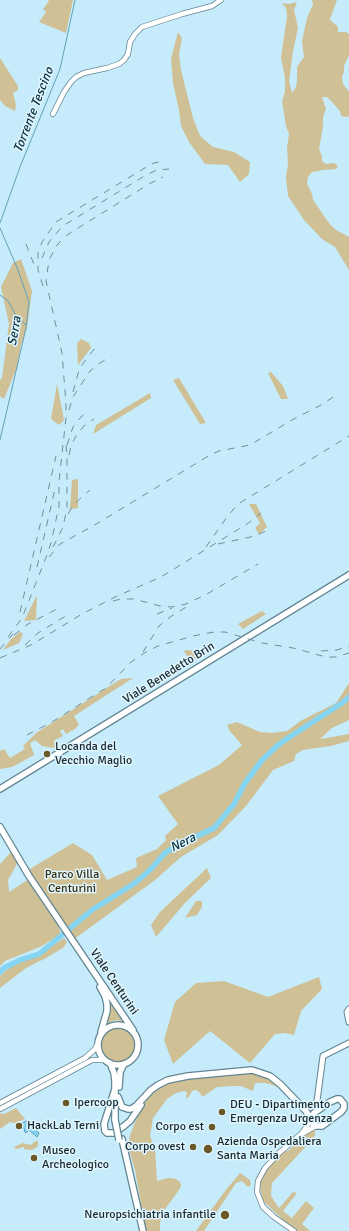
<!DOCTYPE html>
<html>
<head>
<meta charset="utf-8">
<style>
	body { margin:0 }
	canvas { display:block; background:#c6ebfa }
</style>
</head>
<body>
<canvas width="349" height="1231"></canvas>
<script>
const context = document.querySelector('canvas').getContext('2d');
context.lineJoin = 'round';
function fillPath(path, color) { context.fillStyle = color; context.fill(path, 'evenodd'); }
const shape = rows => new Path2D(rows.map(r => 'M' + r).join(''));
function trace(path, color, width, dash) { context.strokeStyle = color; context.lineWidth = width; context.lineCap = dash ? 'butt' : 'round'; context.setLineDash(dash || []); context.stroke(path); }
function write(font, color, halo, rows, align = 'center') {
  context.font = font + ' Signika,sans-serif'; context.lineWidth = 3; context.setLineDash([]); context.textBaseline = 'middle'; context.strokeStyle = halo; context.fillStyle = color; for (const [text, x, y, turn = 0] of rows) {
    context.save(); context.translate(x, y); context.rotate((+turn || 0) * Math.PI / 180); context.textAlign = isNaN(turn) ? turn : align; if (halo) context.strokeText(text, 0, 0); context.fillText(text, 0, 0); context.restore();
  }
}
fillPath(shape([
	[48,0,73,0,66,33,39,22,46,12,43,9,49,1],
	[312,0,337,0,330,19,331,21,338,27,338,32,346,32,349,34,349,55,344,66,344,72,342,77,343,84,349,92,349,116,347,117,341,116,340,111,332,102,327,97,322,97,326,109,323,117,323,127,319,149,322,156,322,161,326,164,334,163,338,166,336,169,323,170,312,172,308,177,307,184,312,194,313,200,329,223,336,230,349,237,349,270,335,247,322,239,304,220,288,196,286,177,288,164,287,148,289,134,286,126,282,101,285,92,285,77,281,58,287,16,286,8,282,3,289,4,297,2,294,10,298,28,293,51,289,81,292,93,296,87,297,81,297,67,304,57,302,41,307,18,313,4],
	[178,32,182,38,179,54,181,70,193,118,200,136,213,147,234,152,250,162,249,174,240,182,228,165,205,164,189,142,181,126,179,110,173,83,171,59],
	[0,58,18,86,18,90,13,93,16,105,15,111,5,106,0,100],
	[21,259,32,291,27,328,21,345,17,367,4,399,0,396,0,380,2,378,9,324,1,287,13,263],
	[81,339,89,343,91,348,78,365,77,343],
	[271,372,283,386,288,399,281,399,268,373],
	[179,378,206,423,200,424,173,380],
	[57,384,64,420,59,425,51,419],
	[150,393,151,398,93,434,96,425],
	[78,479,78,508,70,509,72,480],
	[249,504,256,504,267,527,259,534,255,528,260,523],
	[37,595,36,620,24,621],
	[262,611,266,614,243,629,238,624],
	[20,632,23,634,19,643,3,650,11,639],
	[186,650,195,651,202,656,194,659,189,659,184,651],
	[133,678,74,716,79,725,75,729,66,734,63,729,60,731,63,736,53,741,56,742,55,748,42,746,35,740,30,743,34,755,12,767,0,769,0,751,4,749,10,758,25,749,23,746,36,733,121,679],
	[349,683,349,720,332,728,320,739,349,734,349,741,331,746,303,750,296,754,294,761,273,770,246,806,218,835,181,857,155,880,73,940,28,870,73,843,92,855,107,880,137,867,136,858,157,849,166,840,165,836,178,824,158,796,219,765,242,745,229,730,227,725,237,722,260,732,272,733,287,731,302,720,336,703],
	[12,851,18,862,8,880,9,892,29,879,56,921,61,934,42,946,5,961,0,966,0,864],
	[207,868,211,878,185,903,156,937,151,925,160,912],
	[196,901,202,901,202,907,197,915,185,918],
	[64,938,67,942,63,948,44,959,26,968,0,988,0,976,11,965,42,953],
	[319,977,322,989,301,1011,294,1035,285,1033,275,1034,250,1063,210,1031,173,1064,164,1040,175,1002,196,983,224,981,268,997],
	[108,995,125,1022,116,1020,105,1024],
	'100 1045a18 18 0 1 1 36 0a18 18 0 1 1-36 0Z',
	[227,1072,256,1073,271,1080,278,1087,266,1083,255,1083,253,1091,241,1086,232,1086,217,1087,204,1096,202,1096,200,1093,196,1090,192,1091,188,1098,186,1098,187,1092,184,1091,176,1093,167,1099,153,1118,150,1136,155,1148,157,1181,168,1178,176,1179,180,1182,181,1186,179,1190,163,1212,160,1223,160,1231,146,1231,135,1170,128,1146,130,1135,140,1110,151,1093,165,1084,198,1075],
	[16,1108,25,1119,15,1123,10,1122,0,1129,0,1113,4,1114],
	[315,1128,315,1135,310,1142,272,1183,271,1196,279,1208,293,1192,297,1193,283,1211,292,1218,306,1201,314,1208,302,1224,310,1231,295,1231,263,1201,260,1188,261,1175,270,1165,284,1151,288,1151,293,1146,292,1143,295,1141],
	[36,1141,38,1141,38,1145,37,1147,32,1150,24,1149,24,1147,16,1149,14,1147,23,1143,30,1145],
	[240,1173,250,1180,251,1185,248,1187,242,1181,236,1183,204,1231,196,1231,225,1191]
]), '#cfc095');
const water = shape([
	[26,1121,31,1123,36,1128,35,1129,39,1133,37,1137,29,1130,26,1133,24,1131,25,1130,21,1124,26,1121]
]);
fillPath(water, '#85d4f1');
trace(water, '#64a0b6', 1);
trace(shape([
	[0,223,20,167,60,69,75,0],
	[0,228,18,270,29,302,26,328,0,440],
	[0,295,8,301,17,317,26,325]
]), '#64a0b6', 1);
trace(shape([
	[0,972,4,968,20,960,39,954,92,910,135,883,150,870,165,853,174,847,214,828,234,804,245,783,262,760,278,745,291,736,342,703,349,697]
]), '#85d4f1', 5.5);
const tertiary = shape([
	[53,114,64,92,71,82,76,77,84,73,107,68,119,64,124,60,128,54,130,42,135,34,142,27,182,14,212,6,221,0],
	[0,1103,85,1058,95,1049,98,1043],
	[0,1109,92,1060,104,1060],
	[301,1134,311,1121],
	[294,1231,274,1217,263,1207,257,1192,258,1181,265,1168,279,1153,300,1135,316,1126]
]);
const secondary = shape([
	[349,1009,347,1012,349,1022],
	[322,1107,317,1101,323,1056,349,1043]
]);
const primary = shape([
	[0,789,349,575],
	[0,827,29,876,133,1030],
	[100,987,105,996,107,1004,107,1011,101,1032],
	'98 1045a20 20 0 1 1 40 0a20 20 0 1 1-40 0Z',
	[110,1063,114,1073,115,1081,115,1120],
	[119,1087,120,1072,124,1064],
	[115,1089,104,1124,105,1131,107,1133,114,1133,124,1126,130,1121,141,1105],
	[118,1097,122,1107,128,1109,131,1109,136,1106,151,1090,158,1085,168,1080,188,1076,252,1070,270,1076,280,1084,306,1111,311,1119],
	[337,1099,340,1099,344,1104,344,1108,341,1112,322,1126,316,1126,313,1124,311,1119,314,1113,330,1102,337,1099],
	[122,1139,143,1231]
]);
trace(tertiary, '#628592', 6);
trace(secondary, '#628592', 7);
trace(primary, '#628592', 8);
trace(tertiary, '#fff', 4.5);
trace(secondary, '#fff', 5);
trace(primary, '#fff', 5.5);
trace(shape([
	[26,244,35,267],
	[42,258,49,242,60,229,66,224,146,175,157,170,169,169],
	[43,286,38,270,38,253,42,242,56,222,143,169,154,163,164,161],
	[73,392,79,370,84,362,99,343],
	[69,410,73,397,90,371,97,365,111,356],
	[67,445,73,427,81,417,89,410],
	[69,455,71,446,77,434,84,426,94,419],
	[68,514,74,504,90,490],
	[218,544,255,536,270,529],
	[53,547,63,527,67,508,67,457,66,445],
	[206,547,227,517,238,504,349,436],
	[49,557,60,544,93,526,210,455,219,451,250,445,292,420,323,404,339,393],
	[37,567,55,489],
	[113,601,121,599,134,599,160,606,172,607,186,604,207,594,258,564],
	[20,612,56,456],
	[157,614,172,608],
	[14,635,28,624,57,609],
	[8,637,22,618,47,555,51,543,59,506,59,481,66,418,66,404,62,353,46,281,49,260,57,245,67,235,149,184,163,177],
	[25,645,38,633,69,614],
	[0,649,13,634],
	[321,651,337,650,349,646],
	[143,652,159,626,170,617,188,606],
	[0,658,31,645,82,614,115,597,161,577,247,524,261,513],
	[27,735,52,722,93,696,106,688,131,662,146,652,158,646,193,636,214,632,225,632,262,643,293,648,326,657,336,657,349,653]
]), '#738d97', 1, [7, 7]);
const primaryBridge = shape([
	[115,1120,119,1140]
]);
trace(primaryBridge, '#628592', 8, []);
trace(primaryBridge, '#fff', 5.5);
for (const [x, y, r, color] of [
	[47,754,4,"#6a5927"],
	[66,1103,4,"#6a5927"],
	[222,1112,4,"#6a5927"],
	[19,1126,4,"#6a5927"],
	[212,1127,4,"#6a5927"],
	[193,1147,4,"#6a5927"],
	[208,1149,5,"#6a5927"],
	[34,1158,4,"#6a5927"],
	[225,1215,5,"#6a5927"]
]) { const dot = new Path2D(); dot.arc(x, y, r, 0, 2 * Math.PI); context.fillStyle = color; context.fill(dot); trace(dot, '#dff6ff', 1.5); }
write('12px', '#18272c', '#dff6ff', [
	["Viale Benedetto Brin",169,673,-32],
	["Viale Centurini",114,982,56]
]);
write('12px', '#18272c', '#dff6ff', [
	["Locanda del",55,747],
	["Vecchio Maglio",55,761],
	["Ipercoop",74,1103],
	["DEU - Dipartimento",230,1105],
	["Emergenza Urgenza",230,1119],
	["HackLab Terni",27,1126],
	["Corpo est",204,1127,"right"],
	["Azienda Ospedaliera",217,1142],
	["Santa Maria",217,1156],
	["Corpo ovest",185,1147,"right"],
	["Museo",42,1151],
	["Archeologico",42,1165],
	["Neuropsichiatria infantile",216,1215,"right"]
], 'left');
write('12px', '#372e10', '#dff6ff', [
	["Parco Villa",72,875],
	["Centurini",72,889]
]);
write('italic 13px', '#0b313d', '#dff6ff', [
	["Torrente Tescino",34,110,-69],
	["Serra",15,331,-80],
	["Nera",183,843,-27]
]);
</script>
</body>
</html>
